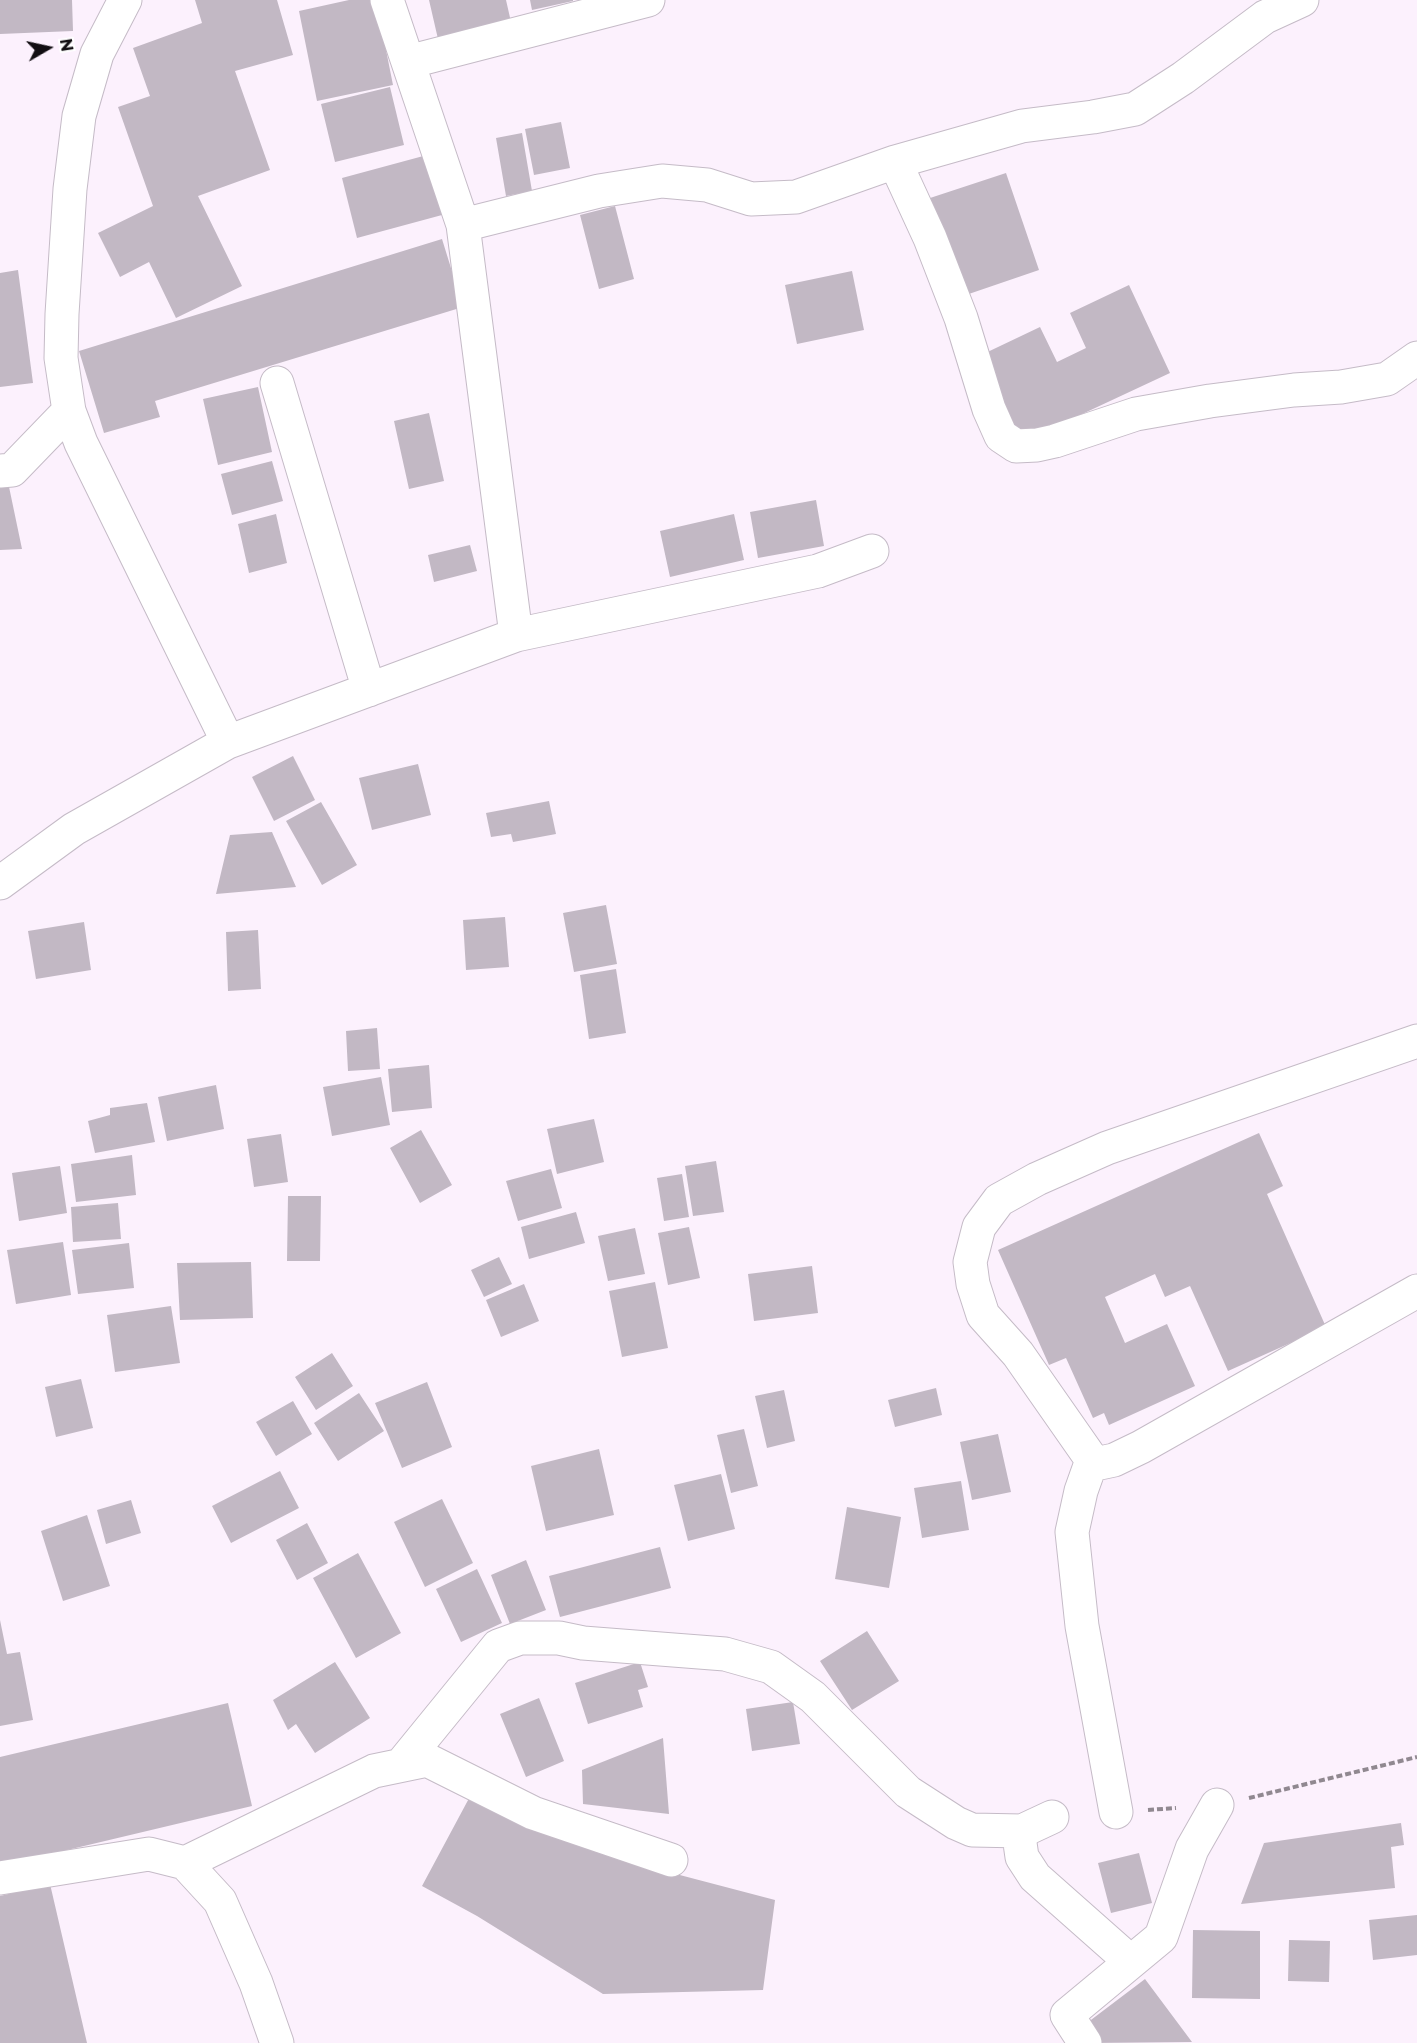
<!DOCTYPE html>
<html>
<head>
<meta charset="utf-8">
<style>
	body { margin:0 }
	#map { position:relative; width:1417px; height:2043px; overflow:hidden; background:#fcf1fd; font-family:Montserrat,sans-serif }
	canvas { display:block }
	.north { position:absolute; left:18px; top:18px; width:60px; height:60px; -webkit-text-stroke:4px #fff; paint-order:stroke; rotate:81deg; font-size:16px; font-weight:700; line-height:24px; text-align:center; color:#120e12 }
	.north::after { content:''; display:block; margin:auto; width:21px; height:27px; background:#120e12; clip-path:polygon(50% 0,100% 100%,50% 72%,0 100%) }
</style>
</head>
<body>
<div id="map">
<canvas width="1417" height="2043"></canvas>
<div class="north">N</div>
</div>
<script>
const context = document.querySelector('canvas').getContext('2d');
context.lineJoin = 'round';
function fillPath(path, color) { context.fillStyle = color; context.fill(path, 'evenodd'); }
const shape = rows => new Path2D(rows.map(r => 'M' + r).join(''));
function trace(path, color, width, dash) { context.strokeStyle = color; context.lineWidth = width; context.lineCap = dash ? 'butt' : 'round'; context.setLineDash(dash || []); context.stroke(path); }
fillPath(shape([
	[0,0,72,0,73,31,0,34],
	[195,0,277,0,293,55,235,71,270,170,198,196,242,286,176,318,149,262,120,277,98,233,153,206,118,107,150,96,133,48,202,23],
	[349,0,376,0,393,85,317,101,299,11],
	[429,0,506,0,511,22,438,39],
	[530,0,573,0,573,1,532,10],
	[390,87,404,145,335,162,321,104],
	[561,122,570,168,534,175,525,129],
	[522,133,532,191,506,196,496,138],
	[427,155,442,215,357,238,342,178],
	[1006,173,1039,270,960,297,927,199],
	[615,206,634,279,599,289,580,215],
	[442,239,463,307,155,401,160,417,104,433,79,351],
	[18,270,33,383,0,387,0,273],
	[852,271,864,330,797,344,785,285],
	[1129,285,1170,373,1018,444,977,357,1040,327,1057,362,1086,348,1070,313],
	[258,387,272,452,218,465,203,399],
	[429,413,444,481,409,489,394,421],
	[272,461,283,501,232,515,221,474],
	[8,482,22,549,0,550,0,484],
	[816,500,824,546,758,558,750,512],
	[276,514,287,563,249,573,238,524],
	[734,514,744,560,670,577,660,531],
	[470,545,477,571,434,582,428,555],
	[293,756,315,800,274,821,252,777],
	[418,764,431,815,372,830,359,778],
	[549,801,556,834,513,842,511,834,491,837,486,813],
	[321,802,357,865,322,885,286,821],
	[272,832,296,887,216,894,230,835],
	[606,905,617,964,574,972,563,913],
	[505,917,509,967,466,970,463,920],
	[84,922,91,970,36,979,28,931],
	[258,930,261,989,228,991,226,932],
	[616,969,626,1033,589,1039,580,975],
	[377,1028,380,1069,348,1071,346,1031],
	[429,1065,432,1108,392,1112,388,1069],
	[381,1077,390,1125,332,1136,323,1087],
	[216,1085,224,1129,167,1141,158,1097],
	[147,1103,155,1142,95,1153,88,1121,110,1115,110,1108],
	[594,1119,604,1162,557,1174,547,1129],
	[421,1130,452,1185,420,1203,390,1148],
	[1259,1133,1283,1186,1267,1194,1326,1327,1228,1371,1190,1286,1165,1297,1155,1274,1105,1297,1125,1343,1167,1324,1195,1386,1109,1425,1104,1413,1093,1418,1066,1358,1049,1365,998,1250],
	[281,1134,288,1182,254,1187,247,1139],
	[132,1155,136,1195,76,1202,71,1164],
	[716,1161,724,1212,693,1216,685,1166],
	[60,1166,67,1213,19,1221,12,1173],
	[551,1169,562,1208,518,1221,506,1181],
	[682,1174,689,1217,664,1221,657,1178],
	[288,1196,321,1196,320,1261,287,1261],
	[118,1203,121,1239,73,1242,71,1207],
	[576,1212,585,1243,529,1259,521,1227],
	[689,1227,700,1278,668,1285,658,1233],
	[635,1228,645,1274,608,1281,598,1236],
	[63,1242,71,1295,16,1304,7,1250],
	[129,1243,134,1288,78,1294,72,1250],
	[499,1257,512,1284,484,1297,471,1270],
	[251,1262,253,1318,180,1320,177,1263],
	[812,1266,818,1313,754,1321,748,1274],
	[655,1282,668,1348,622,1357,609,1291],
	[524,1284,539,1321,501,1337,486,1300],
	[171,1306,180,1363,115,1372,107,1315],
	[332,1353,353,1386,316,1410,295,1377],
	[81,1379,93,1428,56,1437,45,1387],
	[427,1382,452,1447,402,1468,375,1403],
	[936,1388,942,1415,895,1427,888,1400],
	[784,1390,795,1441,767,1448,755,1396],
	[359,1393,384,1431,338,1461,314,1423],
	[293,1401,312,1434,276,1456,256,1422],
	[744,1429,758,1486,731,1493,717,1435],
	[998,1434,1011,1492,972,1500,960,1442],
	[599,1449,614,1515,546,1531,531,1466],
	[280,1471,299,1508,231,1543,212,1506],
	[721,1474,735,1529,688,1541,674,1485],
	[961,1481,969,1530,922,1538,914,1488],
	[442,1499,473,1563,425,1587,394,1522],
	[131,1500,141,1533,106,1544,97,1510],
	[847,1507,901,1517,889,1588,835,1579],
	[87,1515,110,1586,63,1601,41,1531],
	[307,1523,328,1563,297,1580,276,1540],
	[660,1547,671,1588,560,1617,549,1576],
	[358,1553,401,1633,356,1658,313,1578],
	[526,1560,546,1610,510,1624,491,1575],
	[477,1569,502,1623,461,1642,436,1589],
	[0,1620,7,1654,20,1652,33,1720,0,1726],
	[867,1631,899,1681,852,1710,820,1661],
	[335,1662,370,1718,315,1753,296,1724,288,1730,273,1700],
	[640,1662,648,1687,638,1690,643,1707,588,1724,575,1683],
	[539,1698,564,1761,526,1777,500,1714],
	[793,1702,800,1744,752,1751,746,1709],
	[228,1703,252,1806,0,1866,0,1757],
	[663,1738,669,1814,583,1804,582,1770],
	[474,1789,615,1858,775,1900,763,1990,603,1994,477,1916,422,1886],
	[1401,1823,1404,1845,1391,1847,1395,1888,1241,1904,1264,1843],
	[1139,1853,1152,1903,1111,1913,1098,1863],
	[50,1884,87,2043,0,2043,0,1896],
	[1417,1915,1417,1955,1373,1960,1369,1920],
	[1193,1930,1260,1931,1260,1999,1192,1998],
	[1289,1940,1330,1941,1329,1982,1288,1981],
	[1145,1979,1192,2042,1090,2043,1079,2029]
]), '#c2b8c4');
const minor = shape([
	[125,0,97,54,79,116,70,189,62,314,61,358,69,411,81,443,228,742],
	[387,0,463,225,516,635],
	[408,62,648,0],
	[895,162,930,238,961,318,989,409,1001,436,1016,446,1037,445,1055,441,1136,414,1210,401,1294,390,1341,387,1387,379,1417,358],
	[463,225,599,191,662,181,707,185,751,199,796,197,895,162,1022,126,1093,117,1135,109,1183,78,1265,17,1302,0],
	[277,383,369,690],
	[0,471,12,470,69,411],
	[0,883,74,829,228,742,516,635,818,571,872,551],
	[1417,1041,1107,1148,1037,1179,999,1200,979,1227,970,1262,973,1284,983,1315,1018,1354,1092,1460,1100,1463,1114,1460,1141,1447,1417,1291],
	[1092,1460,1081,1491,1072,1532,1082,1626,1116,1812],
	[401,1765,498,1646,520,1638,559,1638,583,1643,725,1654,771,1667,813,1697,908,1792,956,1823,972,1830,1022,1831,1052,1817],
	[1022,1831,1020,1843,1022,1857,1035,1877,1131,1962],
	[185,1863,374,1771,427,1760,533,1813,671,1860],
	[0,1878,149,1854,185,1863,220,1901,256,1983,277,2043],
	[1085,2043,1067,2015,1161,1937,1192,1849,1217,1805]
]);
trace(minor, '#c5bbc7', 35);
trace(shape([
	[1249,1798,1417,1757],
	[1148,1810,1176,1808]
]), '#908890', 4, [6, 3]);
trace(minor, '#fff', 33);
</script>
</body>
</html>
